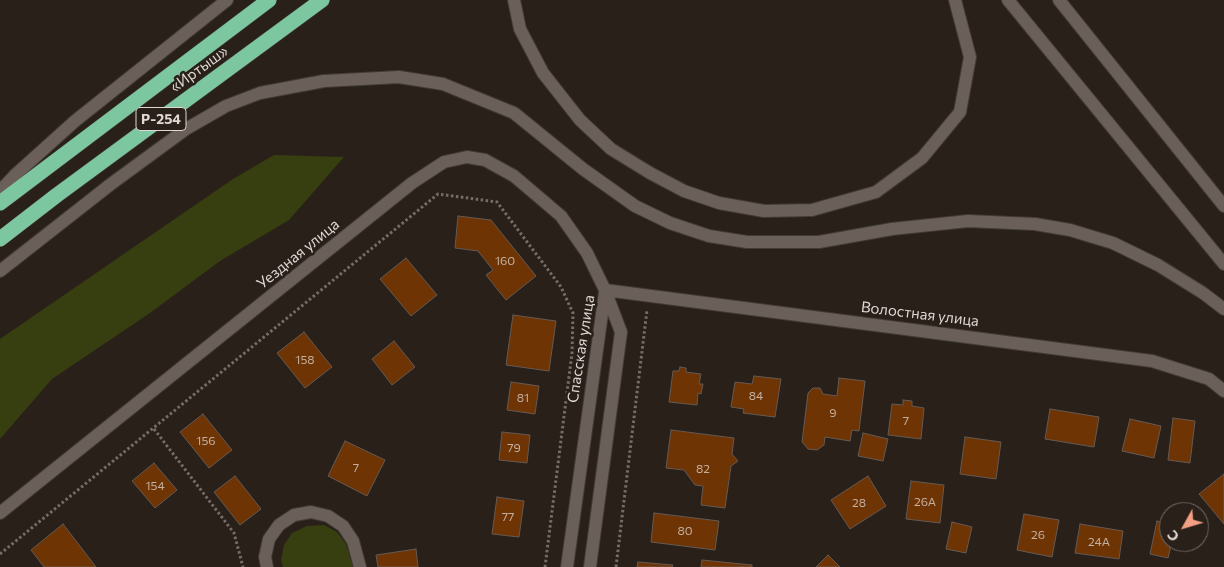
<!DOCTYPE html>
<html>
<head>
<meta charset="utf-8">
<style>
	body { margin:0 }
	#map { position:relative; width:1224px; height:567px; overflow:hidden; background:#29201a; font-family:Commissioner,sans-serif }
	canvas { display:block }
	.north { position:absolute; left:1159px; top:502px; width:50px; height:50px; box-sizing:border-box; background:#29201a; border:1px solid #726a65; border-radius:50%; rotate:231deg; font-size:14px; font-weight:700; line-height:20px; text-align:center; color:#dfd8d5 }
	.north::after { content:''; display:block; margin:auto; width:18px; height:22px; background:#f39f85; clip-path:polygon(50% 0,100% 100%,50% 72%,0 100%) }
</style>
</head>
<body>
<div id="map">
<canvas width="1224" height="567"></canvas>
<div class="north">С</div>
</div>
<script>
const context = document.querySelector('canvas').getContext('2d');
context.lineJoin = 'round';
function fillPath(path, color) { context.fillStyle = color; context.fill(path, 'evenodd'); }
const shape = rows => new Path2D(rows.map(r => 'M' + r).join(''));
function trace(path, color, width, dash) { context.strokeStyle = color; context.lineWidth = width; context.lineCap = dash ? 'butt' : 'round'; context.setLineDash(dash || []); context.stroke(path); }
function write(font, color, halo, rows, align = 'center') {
  context.font = font + ' Commissioner,sans-serif'; context.lineWidth = 5; context.setLineDash([]); context.textBaseline = 'middle'; context.strokeStyle = halo; context.fillStyle = color; for (const [text, x, y, turn = 0] of rows) {
    context.save(); context.translate(x, y); context.rotate((+turn || 0) * Math.PI / 180); context.textAlign = isNaN(turn) ? turn : align; if (halo) context.strokeText(text, 0, 0); context.fillText(text, 0, 0); context.restore();
  }
}
fillPath(shape([
	[274,155,344,157,289,220,220,261,150,313,52,379,0,439,0,339,233,179],
	[324,525,337,532,346,544,353,567,283,567,281,560,284,545,292,533,307,526]
]), '#373e0f');
const building = shape([
	[458,216,491,220,536,276,506,300,486,275,493,270,478,251,455,248,458,216],
	[406,258,437,295,411,316,380,279,406,258],
	[513,315,556,321,549,371,506,365,513,315],
	[304,332,332,367,305,388,277,353,304,332],
	[394,341,415,367,392,385,372,359,394,341],
	[680,367,686,368,686,372,701,374,699,384,703,384,701,394,698,393,697,405,669,402,673,371,679,371,680,367],
	[754,376,781,379,775,417,743,413,744,409,731,407,735,382,752,384,754,376],
	[839,378,865,381,859,431,852,430,850,441,825,437,824,445,817,450,808,449,802,442,808,393,813,388,820,388,823,394,837,396,839,378],
	[511,382,539,386,535,414,507,410,511,382],
	[903,400,912,401,912,406,924,408,921,439,888,435,892,404,903,405,903,400],
	[1050,409,1099,417,1094,447,1045,439,1050,409],
	[203,414,232,450,209,468,180,432,203,414],
	[1173,418,1195,421,1190,463,1168,460,1173,418],
	[1130,419,1161,426,1154,458,1122,451,1130,419],
	[671,430,734,438,732,454,738,461,731,466,725,508,701,505,703,486,695,485,684,470,666,468,671,430],
	[502,432,530,435,527,463,499,460,502,432],
	[863,433,888,439,883,461,858,456,863,433],
	[965,437,1001,442,996,479,960,474,965,437],
	[345,441,385,460,367,496,328,476,345,441],
	[154,463,177,490,155,508,132,481,154,463],
	[1224,474,1224,524,1199,494,1224,474],
	[235,476,261,509,240,525,214,492,235,476],
	[868,476,886,506,850,529,831,500,868,476],
	[911,481,944,485,940,523,906,519,911,481],
	[497,497,524,501,519,537,492,534,497,497],
	[654,513,719,521,715,550,651,542,654,513],
	[1024,514,1059,520,1052,557,1017,550,1024,514],
	[1157,521,1169,524,1169,542,1172,542,1168,558,1150,554,1157,521],
	[952,522,972,527,966,553,946,549,952,522],
	[63,524,96,567,44,567,31,550,63,524],
	[1080,524,1123,531,1119,559,1075,553,1080,524],
	[416,549,418,567,378,567,376,555,416,549],
	[828,555,840,567,816,567,828,555],
	[702,560,752,565,752,567,701,567,702,560],
	[638,562,673,565,672,567,637,567,638,562]
]);
fillPath(building, '#6e3404');
trace(building, '#655a54', 1);
const minor = shape([
	[514,0,520,29,543,73,580,120,611,149,650,173,684,191,719,203,764,211,812,210,876,192,922,158,960,112,970,57,955,0],
	[1008,0,1224,264],
	[1059,0,1224,206],
	[0,191,15,175,75,121,227,0],
	[0,271,111,184,186,129,226,106,260,93,324,81,399,77,443,84,514,113,583,169,635,206,670,223,709,236,747,242,819,242,892,229,968,221,1035,224,1070,230,1113,243,1158,265,1203,293,1224,309],
	[605,290,1152,361,1209,379,1224,391],
	[0,513,412,183,444,162,467,157,485,160,514,176,561,216,587,253,605,290,621,332,590,567],
	[267,567,265,557,269,539,279,525,294,515,311,512,328,516,343,526,353,541,360,567],
	[567,567,605,292]
]);
const highway = shape([
	[0,203,269,0],
	[0,239,57,195,322,0]
]);
trace(minor, '#423b37', 14);
trace(highway, '#423b37', 16);
trace(shape([
	[154,429,234,533,243,567],
	[0,554,438,194,497,202,561,287,573,313,572,353,545,567],
	[616,567,647,310]
]), '#756d69', 3, [2.5, 2.5]);
trace(minor, '#6b5f59', 12);
trace(highway, '#7dc7a0', 15);
write('12px', '#c3afa1', null, [
	["160",505,261],
	["158",305,360],
	["84",756,396],
	["81",523,398],
	["9",833,413],
	["7",906,421],
	["156",206,441],
	["79",514,448],
	["7",356,468],
	["82",703,469],
	["154",155,486],
	["26А",925,502],
	["28",859,503],
	["77",508,517],
	["80",685,531],
	["26",1038,535],
	["24А",1099,542]
]);
for (const [x, y, w] of [
	[161,119,50]
]) { const box = new Path2D(); box.roundRect(x - w / 2, y - 11.5, w, 23, 4); context.fillStyle = '#29201a'; context.fill(box); trace(box, '#dfd8d5', 1); }
write('bold 14px', '#dfd8d5', null, [
	["Р-254",161,119]
]);
write('15px', '#dfd8d5', '#29201a', [
	["«Иртыш»",199,69,-36],
	["Уездная улица",298,254,-39],
	["Волостная улица",920,314,7],
	["Спасская улица",581,349,-81]
]);
</script>
</body>
</html>
